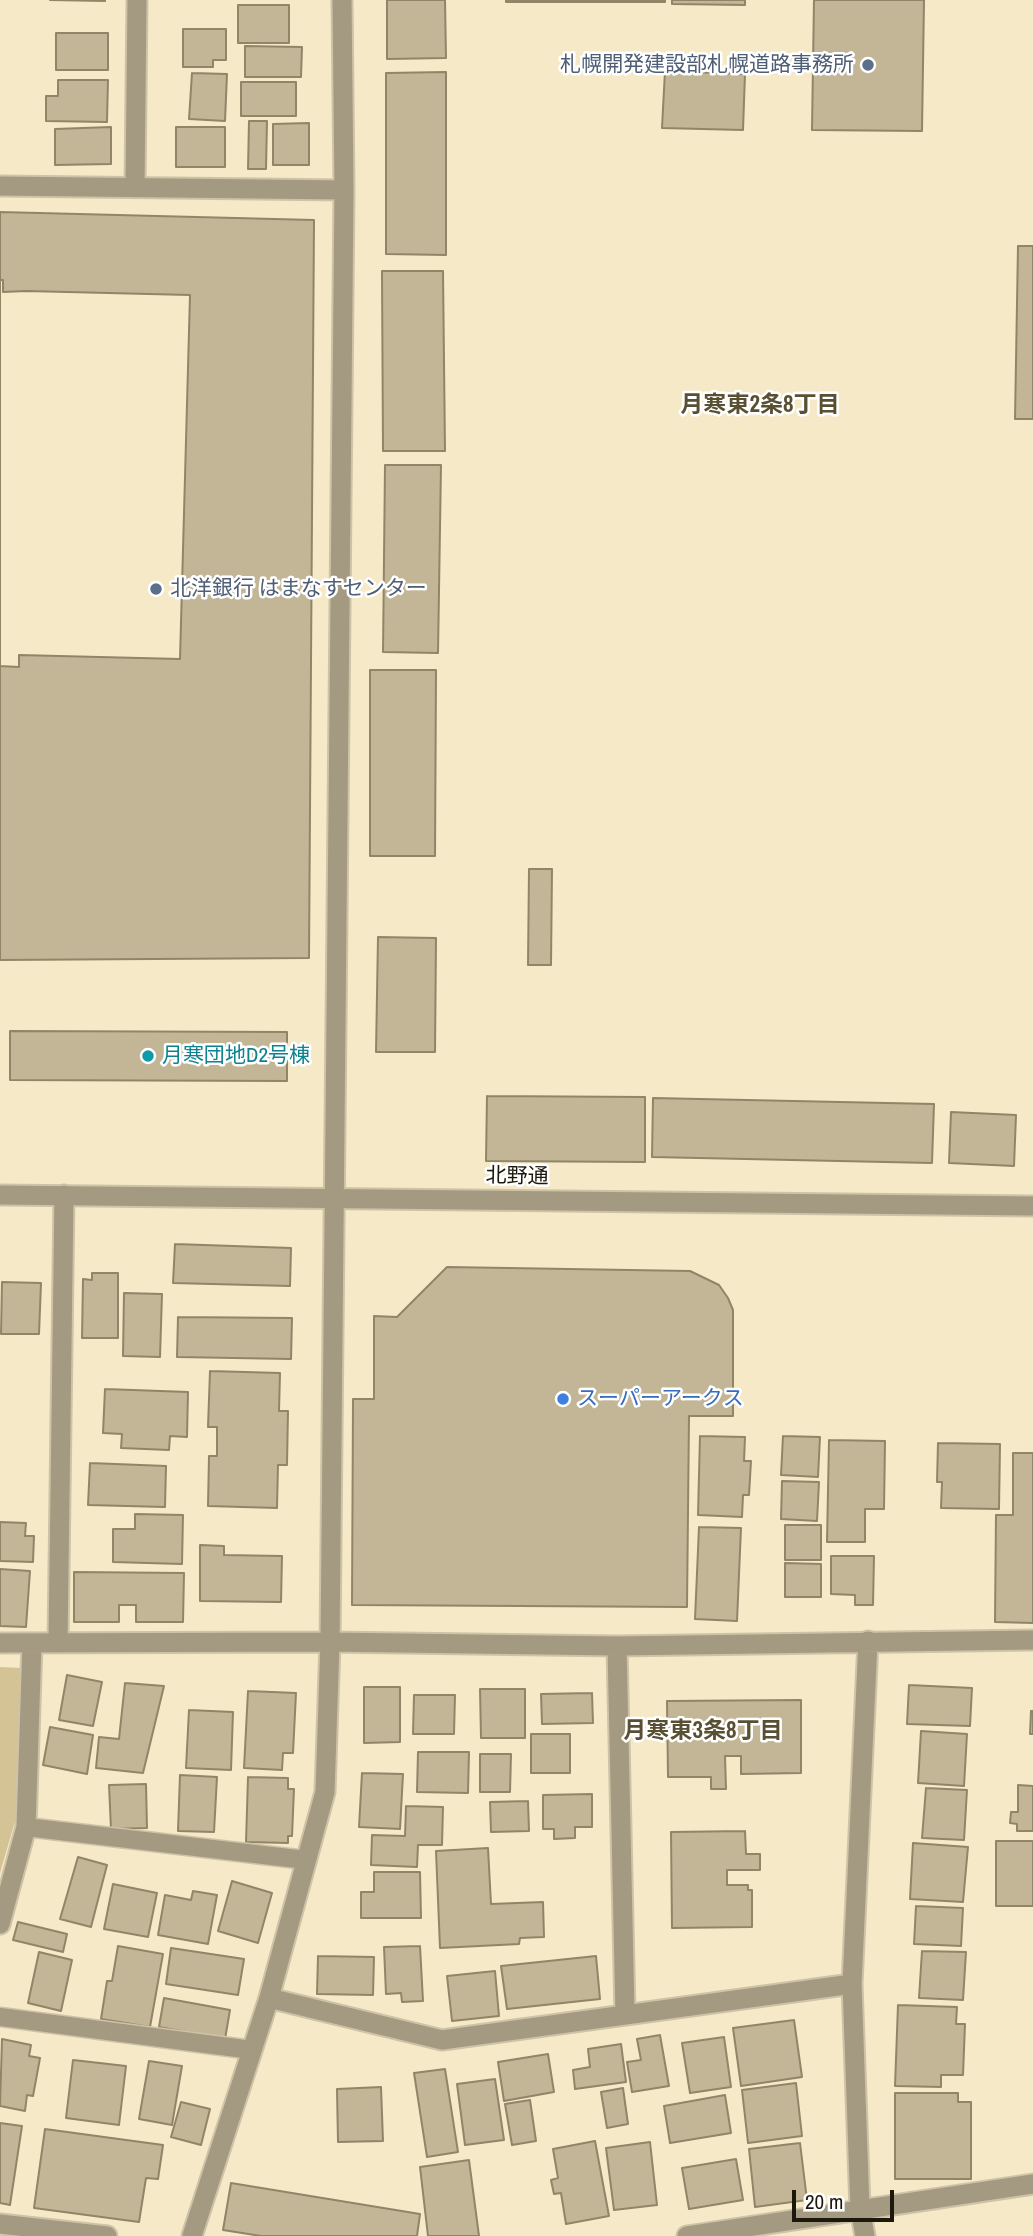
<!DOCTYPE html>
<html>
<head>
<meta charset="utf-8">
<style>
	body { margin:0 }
	#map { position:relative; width:1033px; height:2236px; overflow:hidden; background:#f5e9c8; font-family:"Archivo Narrow",sans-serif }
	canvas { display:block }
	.scale { position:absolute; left:792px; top:2190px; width:102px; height:32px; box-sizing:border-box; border:4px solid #1c180c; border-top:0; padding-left:9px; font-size:21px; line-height:24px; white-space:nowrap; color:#1c180c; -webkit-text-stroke:5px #fff; paint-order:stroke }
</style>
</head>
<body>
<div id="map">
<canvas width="1033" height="2236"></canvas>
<div class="scale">20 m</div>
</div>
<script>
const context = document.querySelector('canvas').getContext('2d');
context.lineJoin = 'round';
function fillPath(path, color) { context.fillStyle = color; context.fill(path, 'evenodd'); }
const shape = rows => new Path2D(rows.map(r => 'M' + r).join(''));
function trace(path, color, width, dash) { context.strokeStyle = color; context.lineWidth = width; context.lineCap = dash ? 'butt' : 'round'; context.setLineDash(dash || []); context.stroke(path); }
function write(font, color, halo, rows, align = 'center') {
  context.font = font + ' "Archivo Narrow","Noto Sans JP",sans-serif'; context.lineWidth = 5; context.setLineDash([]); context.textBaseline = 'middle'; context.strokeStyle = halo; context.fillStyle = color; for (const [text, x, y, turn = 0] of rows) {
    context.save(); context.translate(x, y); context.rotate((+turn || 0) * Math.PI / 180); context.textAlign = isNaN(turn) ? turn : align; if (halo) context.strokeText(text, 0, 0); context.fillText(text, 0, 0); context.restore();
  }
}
fillPath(shape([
	[0,1667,21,1668,18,1811,0,1873]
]), '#d4c395');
const building = shape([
	[50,0,105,0,105,1,50,0],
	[387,0,445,0,446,58,387,59,387,0],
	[506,0,665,0,665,2,506,2,506,0],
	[672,0,745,0,745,5,672,4,672,0],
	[814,0,924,0,922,131,812,130,814,0],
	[238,5,289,5,289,43,238,43,238,5],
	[183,29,226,29,226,60,213,60,213,67,183,67,183,29],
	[56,33,108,33,108,70,56,70,56,33],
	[245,46,302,47,301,77,245,77,245,46],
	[665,71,745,74,743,130,662,128,665,71],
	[446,72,446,255,386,254,386,73,446,72],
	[192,73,227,74,225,121,189,119,192,73],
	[58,80,108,80,107,122,46,121,46,96,58,96,58,80],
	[241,82,296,82,296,116,241,116,241,82],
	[249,121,267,121,266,169,248,169,249,121],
	[309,123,309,165,273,165,273,124,309,123],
	[111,127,111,164,55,165,55,129,111,127],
	[176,127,225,127,225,167,176,167,176,127],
	[0,212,314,220,309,958,0,960,0,212],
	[1018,246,1033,246,1033,419,1015,419,1018,246],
	[382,271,443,271,445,451,383,451,382,271],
	[0,280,3,280,3,292,26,291,190,295,180,659,19,655,19,667,0,666,0,280],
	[385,465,441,465,438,653,383,652,385,465],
	[370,670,436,670,435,856,370,856,370,670],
	[529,869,552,869,551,965,528,965,529,869],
	[378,937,436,938,435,1052,376,1052,378,937],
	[10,1031,287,1032,287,1081,10,1080,10,1031],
	[487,1096,645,1097,645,1162,486,1161,487,1096],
	[653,1098,934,1104,932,1163,652,1157,653,1098],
	[951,1112,1016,1115,1014,1166,949,1163,951,1112],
	[175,1244,291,1248,290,1286,173,1283,175,1244],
	[447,1267,690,1271,719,1285,728,1298,733,1310,733,1416,689,1416,687,1607,352,1605,353,1399,374,1399,374,1316,397,1317,447,1267],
	[92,1273,118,1273,118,1338,82,1338,83,1279,92,1280,92,1273],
	[2,1282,41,1283,39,1334,1,1334,2,1282],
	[124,1293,162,1294,160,1357,123,1356,124,1293],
	[178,1317,292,1318,291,1359,177,1357,178,1317],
	[210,1371,280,1373,279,1411,288,1411,287,1465,278,1465,277,1508,208,1506,209,1456,217,1456,217,1427,208,1427,210,1371],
	[105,1389,188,1392,187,1437,170,1436,169,1450,121,1448,122,1434,103,1433,105,1389],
	[700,1436,745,1437,744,1461,751,1461,749,1495,743,1495,742,1517,698,1515,700,1436],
	[783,1436,820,1437,818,1477,781,1475,783,1436],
	[829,1440,885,1441,884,1509,865,1509,865,1542,827,1542,829,1440],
	[938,1443,1000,1444,999,1509,941,1508,942,1482,937,1482,938,1443],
	[1013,1453,1033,1453,1033,1623,995,1622,996,1515,1013,1515,1013,1453],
	[90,1463,166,1466,165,1507,88,1505,90,1463],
	[782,1481,819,1482,817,1521,781,1519,782,1481],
	[135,1514,183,1515,182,1564,113,1562,113,1529,135,1529,135,1514],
	[0,1522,26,1523,25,1536,34,1536,33,1562,0,1561,0,1522],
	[785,1525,821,1525,821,1560,785,1560,785,1525],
	[699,1527,741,1528,737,1621,695,1619,699,1527],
	[200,1545,224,1546,224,1555,282,1556,281,1602,200,1601,200,1545],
	[831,1556,874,1556,873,1605,855,1605,855,1595,831,1594,831,1556],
	[785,1563,821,1564,821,1597,785,1597,785,1563],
	[0,1569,30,1571,26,1627,0,1626,0,1569],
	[74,1572,184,1573,183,1622,136,1622,136,1605,119,1605,119,1622,74,1622,74,1572],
	[67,1675,102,1682,93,1726,59,1720,67,1675],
	[125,1683,164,1686,143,1773,96,1768,99,1737,119,1739,125,1683],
	[909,1685,972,1688,970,1726,907,1724,909,1685],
	[364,1687,400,1687,400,1742,364,1743,364,1687],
	[480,1689,525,1689,525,1738,481,1738,480,1689],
	[248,1691,296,1693,293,1753,283,1753,282,1770,244,1768,248,1691],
	[592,1693,593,1723,542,1724,541,1694,592,1693],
	[414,1695,455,1695,454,1734,413,1734,414,1695],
	[801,1700,801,1773,741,1774,741,1756,725,1756,726,1789,711,1789,711,1777,668,1777,667,1701,801,1700],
	[189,1710,233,1712,231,1770,186,1768,189,1710],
	[1031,1711,1033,1711,1033,1734,1030,1734,1031,1711],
	[50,1727,93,1735,87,1774,43,1765,50,1727],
	[921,1731,967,1734,964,1786,918,1783,921,1731],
	[531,1734,570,1734,570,1773,531,1773,531,1734],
	[418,1752,469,1752,468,1793,417,1792,418,1752],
	[480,1754,511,1754,510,1792,480,1792,480,1754],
	[362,1773,403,1774,400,1829,359,1827,362,1773],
	[180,1775,217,1777,214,1832,178,1831,180,1775],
	[248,1777,288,1778,288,1789,294,1789,292,1836,288,1836,288,1843,246,1842,248,1777],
	[146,1784,147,1828,111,1829,109,1785,146,1784],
	[1018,1785,1033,1786,1033,1831,1017,1831,1017,1824,1010,1823,1011,1812,1018,1812,1018,1785],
	[926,1788,967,1790,964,1840,922,1838,926,1788],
	[592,1794,592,1827,575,1827,575,1838,554,1839,554,1829,543,1829,543,1795,592,1794],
	[528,1801,529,1831,491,1832,490,1802,528,1801],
	[406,1806,443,1807,442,1845,418,1845,417,1867,371,1865,372,1835,405,1836,406,1806],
	[745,1831,746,1854,760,1854,760,1870,727,1870,727,1885,748,1885,748,1890,752,1890,752,1927,672,1928,671,1832,745,1831],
	[996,1841,1033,1841,1033,1906,996,1906,996,1841],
	[913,1843,968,1847,963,1902,910,1899,913,1843],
	[488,1848,491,1904,543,1902,544,1937,520,1938,519,1944,440,1948,436,1851,488,1848],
	[78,1857,107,1865,91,1927,60,1919,78,1857],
	[374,1872,420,1872,421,1918,361,1918,361,1892,374,1892,374,1872],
	[232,1881,272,1893,258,1943,218,1931,232,1881],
	[113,1884,157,1893,148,1937,104,1929,113,1884],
	[193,1891,217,1895,208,1944,158,1935,165,1895,191,1900,193,1891],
	[916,1906,963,1908,961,1946,914,1944,916,1906],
	[18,1922,67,1934,63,1952,13,1940,18,1922],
	[118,1946,163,1954,150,2027,101,2019,107,1981,112,1981,118,1946],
	[420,1946,423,2001,402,2002,401,1993,386,1994,384,1947,420,1946],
	[171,1948,244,1959,238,1995,166,1984,171,1948],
	[922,1951,966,1952,963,2000,919,1998,922,1951],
	[39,1952,72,1960,61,2011,28,2003,39,1952],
	[318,1956,374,1957,373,1995,317,1994,318,1956],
	[596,1956,600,1999,507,2009,501,1966,596,1956],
	[495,1971,499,2016,452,2021,447,1976,495,1971],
	[164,1998,230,2010,225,2039,159,2027,164,1998],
	[898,2005,957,2007,956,2024,965,2024,963,2075,941,2075,941,2087,895,2086,898,2005],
	[794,2020,802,2077,741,2086,733,2028,794,2020],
	[660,2035,669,2086,632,2092,627,2062,641,2060,637,2039,660,2035],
	[724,2037,731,2087,690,2093,682,2043,724,2037],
	[2,2039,31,2045,29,2056,40,2058,33,2096,27,2095,25,2111,0,2106,2,2039],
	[621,2044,626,2082,575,2089,573,2070,590,2067,588,2049,621,2044],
	[548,2054,554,2092,504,2101,498,2062,548,2054],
	[73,2060,126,2066,119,2125,66,2118,73,2060],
	[149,2061,182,2066,172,2125,139,2119,149,2061],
	[445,2069,458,2152,427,2157,414,2073,445,2069],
	[495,2079,504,2140,465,2145,457,2084,495,2079],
	[796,2083,802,2136,748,2143,742,2090,796,2083],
	[381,2087,383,2141,338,2142,337,2089,381,2087],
	[623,2088,628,2124,607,2128,601,2092,623,2088],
	[895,2093,958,2093,958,2102,971,2102,971,2179,895,2179,895,2093],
	[725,2095,731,2133,670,2143,664,2106,725,2095],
	[530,2100,536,2141,512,2145,505,2104,530,2100],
	[181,2102,210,2109,201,2145,171,2137,181,2102],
	[0,2123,22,2126,10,2205,0,2203,0,2123],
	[45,2129,163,2145,158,2179,146,2178,139,2222,34,2208,45,2129],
	[595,2141,609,2216,566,2224,561,2193,554,2194,551,2180,558,2178,553,2149,595,2141],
	[650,2142,657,2205,614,2210,606,2148,650,2142],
	[800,2143,807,2200,755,2207,749,2149,800,2143],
	[736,2159,743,2200,689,2209,682,2168,736,2159],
	[469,2160,479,2236,428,2236,420,2167,469,2160],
	[231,2183,420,2214,417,2236,261,2236,223,2230,231,2183]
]);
fillPath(building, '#c2b697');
trace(building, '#908567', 2);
const service = shape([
	[26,1827,306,1860],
	[0,2017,252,2050]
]);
const minor = shape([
	[0,186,344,190],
	[135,187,137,0],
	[0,1643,330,1642,617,1646,1033,1640],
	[58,1643,64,1195],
	[617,1646,625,2015],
	[0,1924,26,1827,32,1643],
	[269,1998,442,2040,852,1984],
	[0,2224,107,2236],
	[192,2236,269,1998,325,1792,330,1642,344,190,342,0],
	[687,2236,1033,2184],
	[865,2236,860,2209,852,1984,868,1641]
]);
const tertiary = shape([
	[0,1195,1033,1206]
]);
trace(service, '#cec3a6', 21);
trace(minor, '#cec3a6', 23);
trace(tertiary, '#cec3a6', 23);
trace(service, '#a49981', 18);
trace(minor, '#a49981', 19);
trace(tertiary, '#a49981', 19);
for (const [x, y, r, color] of [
	[868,65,7,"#5c6f8a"],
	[156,589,7,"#5c6f8a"],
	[148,1056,7,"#0f9aa8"],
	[563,1399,7,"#3f7fe0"]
]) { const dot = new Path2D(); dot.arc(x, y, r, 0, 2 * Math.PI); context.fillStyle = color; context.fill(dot); trace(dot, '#fff', 2.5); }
write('21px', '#4e5e75', '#fff', [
	["札幌開発建設部札幌道路事務所",854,65],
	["北洋銀行 はまなすセンター",170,589,"left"]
], 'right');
write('21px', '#0d838f', '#fff', [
	["月寒団地D2号棟",162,1056]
], 'left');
write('21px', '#1c180c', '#fff', [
	["北野通",517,1177,1]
]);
write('21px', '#366cbe', '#fff', [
	["スーパーアークス",577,1399]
], 'left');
write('bold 23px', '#594f33', '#fff', [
	["月寒東2条8丁目",760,406],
	["月寒東3条8丁目",703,1732]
]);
</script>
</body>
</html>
